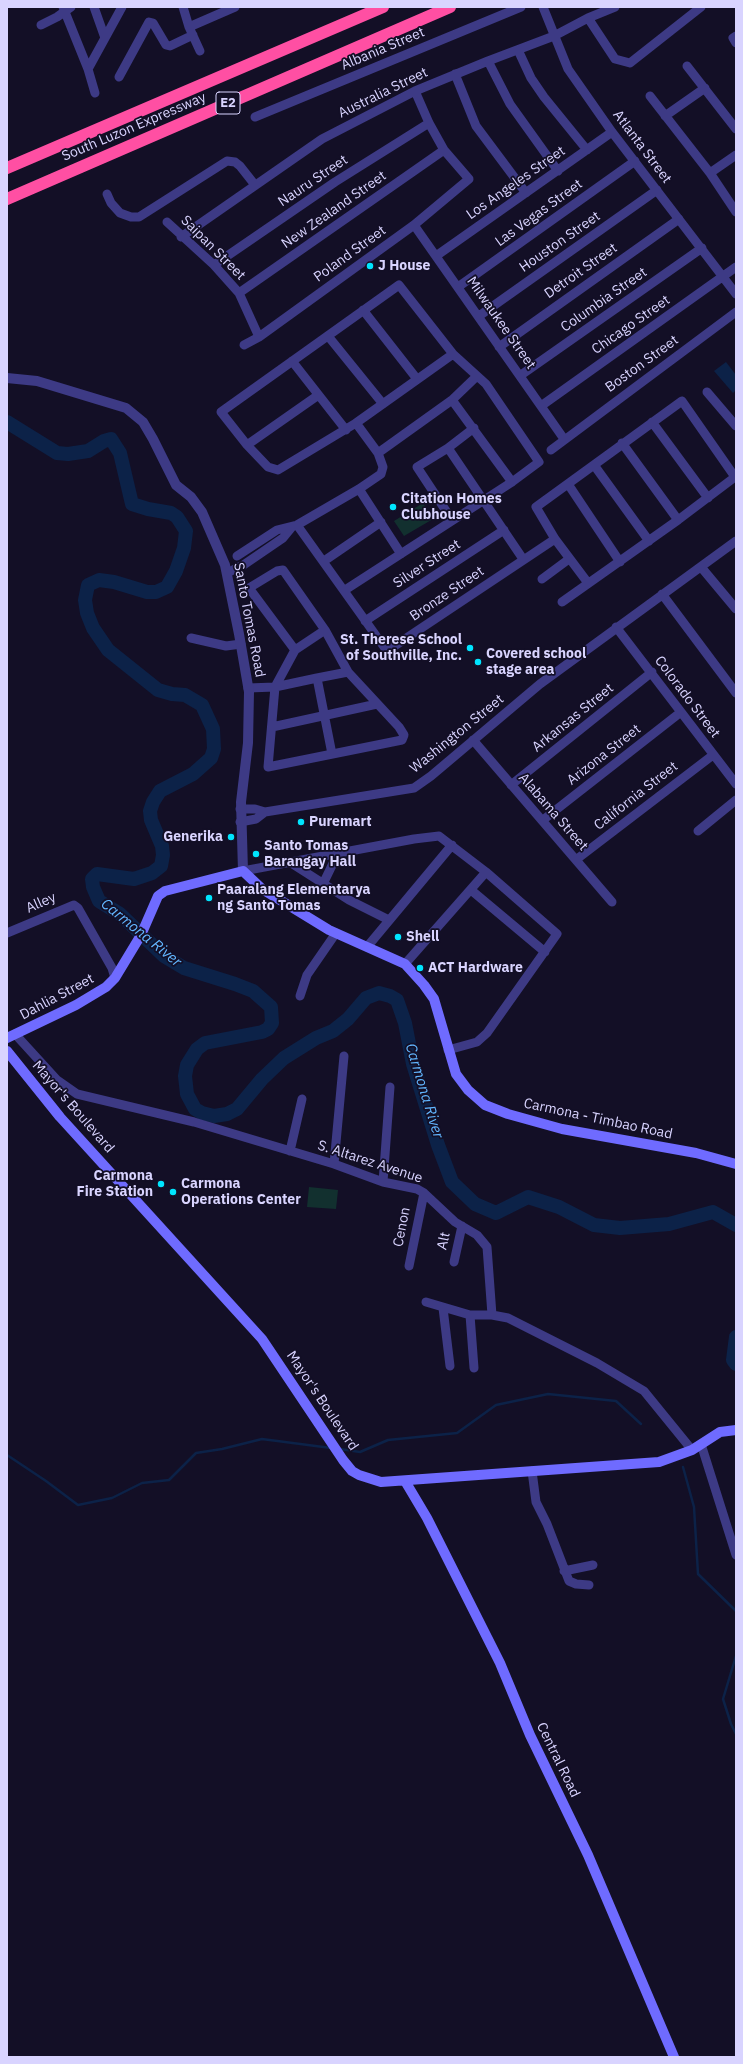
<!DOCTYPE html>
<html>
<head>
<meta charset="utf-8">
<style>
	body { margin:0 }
	#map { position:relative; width:743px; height:2064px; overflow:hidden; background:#130f26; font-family:"IBM Plex Sans",sans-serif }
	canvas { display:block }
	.frame { position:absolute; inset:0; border:8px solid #d9d4ff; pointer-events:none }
</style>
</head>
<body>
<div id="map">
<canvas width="743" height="2064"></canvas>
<div class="frame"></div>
</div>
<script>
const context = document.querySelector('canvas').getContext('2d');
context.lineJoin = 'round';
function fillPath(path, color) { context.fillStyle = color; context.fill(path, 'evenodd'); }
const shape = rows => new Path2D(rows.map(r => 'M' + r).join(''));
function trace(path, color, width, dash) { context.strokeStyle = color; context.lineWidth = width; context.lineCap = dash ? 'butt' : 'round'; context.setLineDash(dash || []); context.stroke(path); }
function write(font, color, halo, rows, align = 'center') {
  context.font = font + ' "IBM Plex Sans",sans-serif'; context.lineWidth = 3.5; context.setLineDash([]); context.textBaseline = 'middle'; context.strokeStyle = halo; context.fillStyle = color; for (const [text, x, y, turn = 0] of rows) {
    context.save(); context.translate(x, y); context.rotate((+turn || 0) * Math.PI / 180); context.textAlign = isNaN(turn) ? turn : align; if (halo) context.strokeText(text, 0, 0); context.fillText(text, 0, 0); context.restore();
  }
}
fillPath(shape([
	[423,503,433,519,404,536,394,521],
	[309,1187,338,1190,336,1209,307,1207]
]), '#12302f');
fillPath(shape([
	[726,362,736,375,736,390,733,393,714,371]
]), '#0c2248');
trace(shape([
	[340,1449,360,1452,388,1440,457,1433,496,1405,548,1394,616,1401,641,1424],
	[7,1455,46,1481,78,1505,112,1498,142,1483,169,1480,196,1453,222,1449,262,1439,331,1448],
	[683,1467,694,1507,698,1574,736,1611],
	[736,1656,723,1699,731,1724,736,1734]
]), '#0c2248', 2.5);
trace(shape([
	[7,422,57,453,68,454,88,451,104,441,111,439,120,453,132,504,148,509,171,513,177,517,186,531,184,548,176,571,167,587,156,592,147,592,114,582,99,580,88,585,85,600,87,613,93,628,108,650,158,690,172,694,185,695,202,705,213,729,214,749,211,758,193,774,160,791,153,802,150,811,151,820,162,846,163,855,161,866,152,873,134,879,97,874,92,879,93,887,99,901,120,914,164,956,184,968,235,984,253,991,271,1007,272,1023,268,1029,262,1032,205,1043,197,1049,187,1065,185,1076,187,1094,195,1109,202,1113,214,1116,227,1114,237,1109,262,1079,284,1058,316,1038,333,1031,348,1019,366,998,379,993,390,996,397,1000,405,1023,413,1064,438,1145,452,1182,475,1204,496,1213,528,1197,559,1207,594,1225,620,1228,669,1224,713,1212,736,1225],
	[736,1337,733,1360,736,1364]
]), '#0c2248', 14);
trace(shape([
	[63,7,88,69,95,93],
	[94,7,105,38],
	[183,7,189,27,200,51],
	[543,7,568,69,612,132,736,294],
	[588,18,615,59,630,63,701,7],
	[41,25,57,17,71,7],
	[189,27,235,7],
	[736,36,733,38,736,43],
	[518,50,531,78,544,97,587,150],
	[488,61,510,104,558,171],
	[687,66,736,129],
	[88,69,122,7],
	[455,74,476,126,526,193],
	[119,77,149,22,153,23,166,45,170,46,193,35],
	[650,96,710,173,736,212],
	[665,116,705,88],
	[255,117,521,7],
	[710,173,736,155],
	[107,194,111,203,120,213,131,217,139,217,227,161,235,162,240,166,255,185],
	[167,222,214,265,239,293,259,337],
	[414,225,564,439],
	[181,237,322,139,415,91,488,61,554,36,588,18,615,7],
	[436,256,612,132],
	[214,265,335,182,429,123],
	[458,287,635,161],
	[239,293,444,150],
	[363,310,417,379],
	[479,316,657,190],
	[328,336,383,404],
	[244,345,259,337,414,225,469,179,444,150,429,123,415,91],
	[499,347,679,219],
	[292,361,346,430],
	[521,375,702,248],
	[707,392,736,426],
	[452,400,512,482],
	[541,406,736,267],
	[652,422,708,498],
	[622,443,678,520],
	[247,445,317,396],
	[448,448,523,559],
	[551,450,736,312],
	[378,453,452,400,477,376],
	[594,465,649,541],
	[568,484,620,562],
	[359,489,401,554],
	[452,520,417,467,448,448,474,428],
	[297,525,387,651,555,539],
	[237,556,277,530,297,525,359,489,381,474,383,467,378,453,356,423],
	[324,561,381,522],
	[242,566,283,538,292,527],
	[701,567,736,609],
	[227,573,241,566],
	[542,579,569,559],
	[345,590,512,482,539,462,486,384,453,354,399,285,221,412,247,445,268,467,278,470,356,423,453,354],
	[662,594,736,693],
	[562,602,678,520,735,477,682,401,536,507,555,539,588,583],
	[365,621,504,530],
	[616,627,736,784],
	[191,638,226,646,241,644],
	[317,678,348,672],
	[275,687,317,678,332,754],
	[275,687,295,650,325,630],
	[248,688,275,687,268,767,402,740,404,735,399,727,348,672,325,630,283,570,277,571,249,588,295,650],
	[272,727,377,704],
	[473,740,612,902],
	[511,785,652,672],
	[240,809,255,809,265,812],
	[543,820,681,712],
	[240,822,256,819,265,812,414,788,431,776,540,684,736,541],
	[698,831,736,800],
	[577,859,713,755],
	[291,863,349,900,389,920],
	[243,871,414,839,439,836,486,872,557,934,487,1033,477,1042,448,1050],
	[323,884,338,853],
	[471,890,545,952],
	[7,933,74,905,78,908,112,968,115,978],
	[367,947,452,845],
	[405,964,486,872],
	[300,996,307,975,336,933],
	[15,1034,57,1080,77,1094,194,1122,334,1164,383,1182,417,1189,424,1193,455,1222,477,1235,487,1247,492,1315,508,1318,597,1363,644,1391,692,1450],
	[290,1151,302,1099],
	[334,1164,344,1056],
	[383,1182,390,1087],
	[454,1262,462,1226],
	[409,1266,424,1193],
	[426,1302,470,1315,492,1315],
	[443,1308,450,1366],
	[470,1315,474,1368],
	[701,1444,736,1555],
	[532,1471,536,1502,547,1524,569,1581,576,1584,589,1585],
	[564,1571,593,1565]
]), '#3d3a85', 9);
trace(shape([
	[7,378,37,381,126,408,143,422,153,439,176,485,191,497,202,512,225,565,239,634,249,692,248,743,241,802,243,871]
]), '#3d3a85', 10);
trace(shape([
	[7,1038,76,1005,106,987,115,978,141,935,158,896,165,891,243,871,262,889,329,930,405,964,424,985,434,999,456,1074,468,1090,485,1105,508,1114,562,1129,696,1153,736,1164],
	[7,1051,60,1117,262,1339,343,1460,352,1471,359,1475,381,1482,659,1462,692,1450,720,1432,736,1430],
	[405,1481,427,1518,500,1663,530,1735,588,1855,674,2057]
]), '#6f6bff', 10);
trace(shape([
	[7,168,383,7],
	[7,199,450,7]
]), '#ff4fa3', 12);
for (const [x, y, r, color] of [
	[370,266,4,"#00e5ff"],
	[393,507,4,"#00e5ff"],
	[470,648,4,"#00e5ff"],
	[478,662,4,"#00e5ff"],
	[301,822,4,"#00e5ff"],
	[231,837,4,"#00e5ff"],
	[256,854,4,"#00e5ff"],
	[209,898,4,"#00e5ff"],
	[398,937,4,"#00e5ff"],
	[420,968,4,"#00e5ff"],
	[161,1184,4,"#00e5ff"],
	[173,1192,4,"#00e5ff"]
]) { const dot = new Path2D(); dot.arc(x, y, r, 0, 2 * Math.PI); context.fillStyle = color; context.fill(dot); trace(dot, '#130f26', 1.5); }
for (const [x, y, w] of [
	[228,103,24]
]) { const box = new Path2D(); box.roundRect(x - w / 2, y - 11, w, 22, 3); context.fillStyle = '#130f26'; context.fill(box); trace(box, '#d9d4ff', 1); }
write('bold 13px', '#d9d4ff', null, [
	["E2",228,103]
]);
write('14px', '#d9d4ff', '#130f26', [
	["Albania Street",383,49,-23],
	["Australia Street",383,93,-26],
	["South Luzon Expressway",134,127,-23],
	["Atlanta Street",642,147,53],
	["Nauru Street",313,181,-34],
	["Los Angeles Street",516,183,-35],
	["New Zealand Street",334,210,-35],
	["Las Vegas Street",539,213,-36],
	["Houston Street",560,242,-35],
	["Saipan Street",213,248,45],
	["Poland Street",350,254,-36],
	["Detroit Street",581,271,-35],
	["Columbia Street",604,300,-35],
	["Milwaukee Street",501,323,55],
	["Chicago Street",631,325,-35],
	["Boston Street",642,364,-36],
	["Silver Street",427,564,-33],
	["Bronze Street",447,594,-34],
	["Santo Tomas Road",249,620,79],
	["Colorado Street",687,697,53],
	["Arkansas Street",573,718,-39],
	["Washington Street",457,734,-39],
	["Arizona Street",604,755,-38],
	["California Street",636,796,-38],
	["Alabama Street",553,812,49],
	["Alley",41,903,-24],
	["Dahlia Street",57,997,-28],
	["Mayor's Boulevard",73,1107,49],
	["Carmona - Timbao Road",598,1119,12],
	["S. Altarez Avenue",370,1162,18],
	["Cenon",402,1227,-79],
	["Alt",444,1241,-78],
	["Mayor's Boulevard",322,1401,56],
	["Central Road",558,1760,64]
]);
write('bold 14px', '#d9d4ff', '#130f26', [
	["J House",378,266],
	["Citation Homes",401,499],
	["Clubhouse",401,515],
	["St. Therese School",462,640,"right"],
	["of Southville, Inc.",462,656,"right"],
	["Covered school",486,654],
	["stage area",486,670],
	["Puremart",309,822],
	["Generika",223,837,"right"],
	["Santo Tomas",264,846],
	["Barangay Hall",264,862],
	["Paaralang Elementarya",217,890],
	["ng Santo Tomas",217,906],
	["Shell",406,937],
	["ACT Hardware",428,968],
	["Carmona",153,1176,"right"],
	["Fire Station",153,1192,"right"],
	["Carmona",181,1184],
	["Operations Center",181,1200]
], 'left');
write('italic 15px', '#62b6ff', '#130f26', [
	["Carmona River",141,933,39],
	["Carmona River",424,1091,73]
]);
</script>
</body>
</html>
